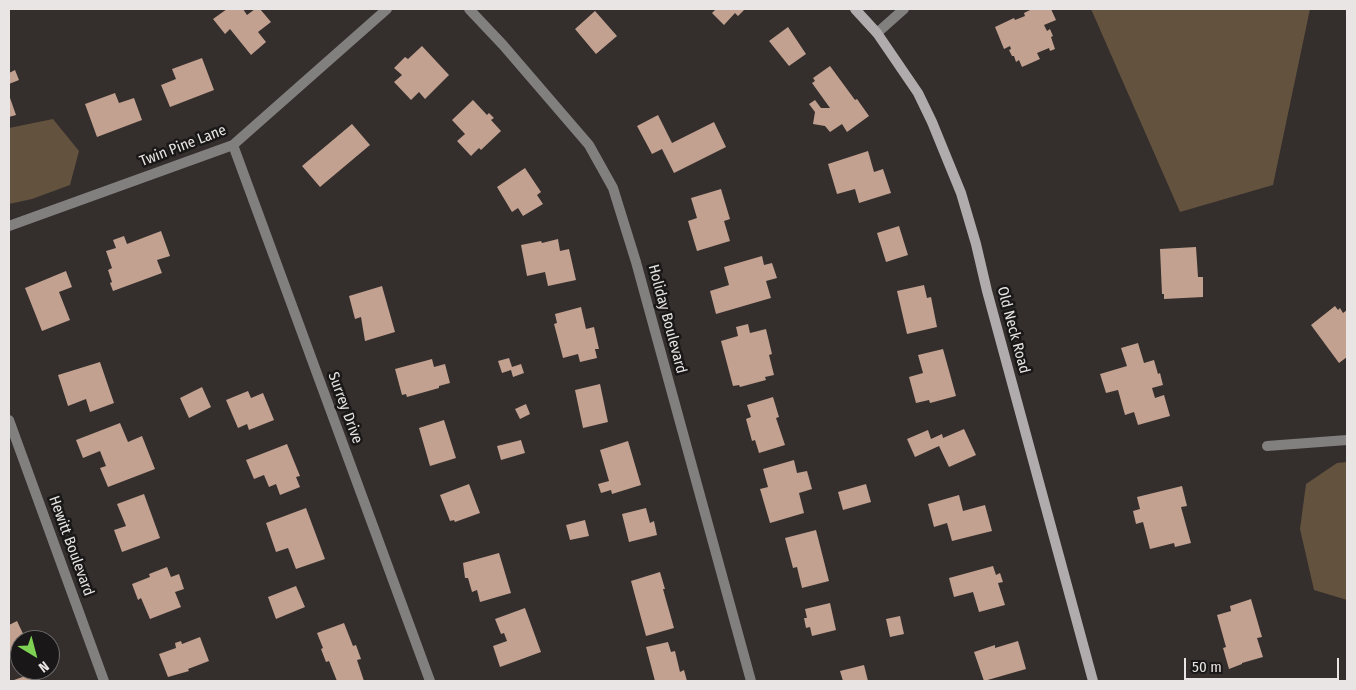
<!DOCTYPE html>
<html>
<head>
<meta charset="utf-8">
<style>
	body { margin:0 }
	#map { position:relative; width:1356px; height:690px; overflow:hidden; background:#342e2d; font-family:"Fira Sans Condensed",sans-serif }
	canvas { display:block }
	.frame { position:absolute; inset:0; border:10px solid #e9e5e4; pointer-events:none }
	.north { position:absolute; left:10px; top:630px; width:50px; height:50px; box-sizing:border-box; background:#191717; border:1px solid #6c6969; border-radius:50%; rotate:143deg; font-size:14px; font-weight:700; line-height:20px; text-align:center; color:#e9e5e4 }
	.north::after { content:''; display:block; margin:auto; width:18px; height:22px; background:#7ed153; clip-path:polygon(50% 0,100% 100%,50% 72%,0 100%) }
	.scale { position:absolute; left:1184px; top:658px; width:155px; height:22px; box-sizing:border-box; border:2px solid #e9e5e4; border-top:0; padding-left:6px; font-size:15px; line-height:18px; white-space:nowrap; color:#e9e5e4; -webkit-text-stroke:4px #191717; paint-order:stroke }
</style>
</head>
<body>
<div id="map">
<canvas width="1356" height="690"></canvas>
<div class="frame"></div>
<div class="north">N</div>
<div class="scale">50 m</div>
</div>
<script>
const context = document.querySelector('canvas').getContext('2d');
context.lineJoin = 'round';
function fillPath(path, color) { context.fillStyle = color; context.fill(path, 'evenodd'); }
const shape = rows => new Path2D(rows.map(r => 'M' + r).join(''));
function trace(path, color, width, dash) { context.strokeStyle = color; context.lineWidth = width; context.lineCap = dash ? 'butt' : 'round'; context.setLineDash(dash || []); context.stroke(path); }
function write(font, color, halo, rows, align = 'center') {
  context.font = font + ' "Fira Sans Condensed",sans-serif'; context.lineWidth = 5; context.setLineDash([]); context.textBaseline = 'middle'; context.strokeStyle = halo; context.fillStyle = color; for (const [text, x, y, turn = 0] of rows) {
    context.save(); context.translate(x, y); context.rotate((+turn || 0) * Math.PI / 180); context.textAlign = isNaN(turn) ? turn : align; if (halo) context.strokeText(text, 0, 0); context.fillText(text, 0, 0); context.restore();
  }
}
fillPath(shape([
	[1091,9,1310,9,1273,185,1180,212],
	[53,119,79,151,70,185,32,199,9,204,9,128],
	[1347,462,1347,600,1314,590,1300,529,1306,484,1337,463]
]), '#63523e');
fillPath(shape([
	[227,9,243,9,247,15,255,9,260,9,271,22,258,32,266,42,251,55,230,29,225,34,213,19],
	[716,9,745,9,738,16,735,13,724,25,712,13],
	[1032,9,1037,9,1038,10,1051,9,1056,20,1044,25,1047,31,1050,29,1053,36,1051,37,1055,49,1050,51,1049,48,1037,53,1040,59,1022,67,1019,60,1016,62,1014,56,1012,56,1009,50,1011,49,1010,46,1004,49,995,27,1014,18,1015,20,1025,16,1024,13],
	[595,11,617,36,596,54,575,29],
	[788,27,806,54,789,66,769,41],
	[422,46,449,75,425,99,419,92,411,100,394,82,402,75,394,68,405,57,408,59],
	[202,58,214,90,170,107,161,85,176,79,172,69],
	[830,66,855,100,857,99,869,116,847,132,842,124,830,132,825,126,813,124,815,112,809,104,815,100,821,108,830,108,812,83,815,81,813,78],
	[15,70,19,80,9,84,9,73],
	[115,93,119,103,134,98,142,120,97,137,85,104],
	[9,95,16,115,9,117],
	[473,100,487,115,489,113,494,118,491,120,501,131,481,150,479,148,471,156,457,141,465,134,452,120],
	[658,115,672,143,714,122,726,147,674,173,662,149,652,154,637,126],
	[352,124,370,145,320,187,302,166],
	[868,151,874,172,883,169,891,193,859,203,855,189,837,194,828,164],
	[525,168,541,192,537,195,543,204,523,216,518,208,512,212,497,187],
	[721,189,730,219,724,221,730,241,697,251,688,221,697,218,691,198],
	[899,226,908,255,886,262,877,233],
	[161,231,170,256,157,260,162,273,113,291,110,283,112,282,108,270,112,268,106,251,116,248,113,240,124,236,127,244],
	[558,239,560,251,569,249,576,280,548,286,545,272,527,276,521,245,541,241,542,243],
	[1196,247,1198,277,1203,277,1203,297,1164,299,1164,294,1162,294,1160,249],
	[762,256,764,265,772,263,777,278,766,281,771,298,716,314,710,291,729,285,724,267],
	[66,271,72,287,59,292,70,320,42,331,25,288],
	[924,285,927,298,931,297,937,327,907,334,897,291],
	[382,286,395,332,365,341,361,317,355,319,349,296],
	[1335,306,1338,310,1340,308,1343,313,1347,310,1347,357,1339,363,1311,325],
	[581,307,586,329,594,327,599,349,595,349,597,358,580,362,578,354,563,358,554,324,557,323,555,314],
	[748,324,750,333,766,329,772,354,769,355,774,375,765,377,766,380,740,387,739,385,733,386,721,341,738,336,736,327],
	[1138,343,1144,363,1154,360,1158,374,1160,373,1163,385,1152,388,1155,398,1164,395,1170,416,1138,425,1134,412,1125,415,1118,390,1106,393,1100,374,1127,366,1121,348],
	[943,349,956,396,930,403,929,400,916,403,909,377,923,373,918,355],
	[509,358,512,367,521,364,524,373,513,377,511,370,502,373,498,361],
	[432,359,434,367,445,364,450,383,439,386,439,388,407,397,406,394,402,395,395,369],
	[100,362,114,403,90,412,86,399,68,406,58,375],
	[600,384,608,422,583,428,575,390],
	[202,387,211,407,189,418,180,398],
	[248,391,251,398,263,393,274,420,249,430,247,424,238,428,226,400],
	[773,397,779,417,776,418,785,445,759,453,755,440,752,441,746,419,751,417,747,405],
	[526,404,530,414,520,419,515,409],
	[444,420,456,458,430,466,419,428],
	[120,423,128,442,142,436,155,469,108,487,100,468,106,466,100,451,83,458,76,440],
	[964,429,976,455,949,467,939,446,915,457,907,439,928,430,931,439,942,434,943,438],
	[521,440,525,453,501,460,497,446],
	[628,441,641,485,612,494,611,490,601,493,598,484,609,481,600,450],
	[287,444,300,476,296,477,300,487,280,495,276,484,269,487,264,475,254,479,246,460],
	[794,460,797,473,807,471,812,489,799,493,804,513,770,523,760,489,768,487,763,469],
	[469,484,480,513,455,522,454,520,450,521,440,495],
	[866,484,871,502,843,510,838,492],
	[1182,486,1187,506,1181,507,1191,543,1175,547,1174,543,1150,549,1143,522,1136,524,1133,511,1140,509,1137,497],
	[144,494,160,538,122,552,114,530,126,526,117,504],
	[959,495,963,511,985,505,992,531,952,541,947,523,934,527,928,504],
	[306,508,325,559,296,569,288,548,276,552,266,523],
	[646,508,650,523,654,521,657,535,629,542,622,514],
	[585,520,589,536,570,540,566,525],
	[816,530,829,581,802,588,797,567,793,568,785,538],
	[499,553,511,593,480,602,477,590,472,592,468,578,465,578,463,563],
	[993,566,996,575,1000,573,1003,582,998,583,1005,605,979,612,973,592,954,597,949,578],
	[167,567,171,577,179,574,184,589,175,592,181,607,150,619,141,598,138,600,132,584,150,577,149,574],
	[660,572,665,589,663,589,674,628,646,636,631,581],
	[296,586,305,607,276,619,268,597],
	[1251,599,1262,637,1257,638,1263,657,1242,663,1242,664,1229,669,1223,648,1226,647,1217,615,1231,611,1230,606],
	[830,603,836,630,812,636,810,627,806,628,804,618,807,618,805,609],
	[525,608,541,652,500,667,493,646,507,641,504,633,501,634,495,619],
	[900,616,904,634,890,637,886,619],
	[17,621,26,640,20,640,20,649,9,654,9,625],
	[344,623,353,646,356,645,361,659,357,660,364,681,337,681,329,661,326,662,321,649,323,648,317,633],
	[200,637,209,661,188,669,189,671,168,677,159,654,176,648,175,643,181,641,182,644],
	[1018,641,1026,669,984,681,974,652,995,645,995,648],
	[668,642,671,652,675,651,680,672,684,670,687,681,655,681,646,647],
	[864,665,868,681,843,681,840,671],
	[37,672,40,681,11,681]
]), '#c2a190');
trace(shape([
	[469,9,503,45,589,145,613,188,636,262,751,681],
	[877,33,904,9],
	[233,145,430,681],
	[9,226,233,145,387,9],
	[9,420,104,681],
	[1267,446,1347,440]
]), '#827f7f', 10);
trace(shape([
	[855,9,877,33,918,93,932,122,961,193,976,244,987,291,1093,681]
]), '#b0acad', 10);
write('15px', '#e9e5e4', '#191717', [
	["Twin Pine Lane",183,146,-21],
	["Holiday Boulevard",667,319,75],
	["Old Neck Road",1013,330,75],
	["Surrey Drive",345,408,70],
	["Hewitt Boulevard",71,546,70]
]);
</script>
</body>
</html>
